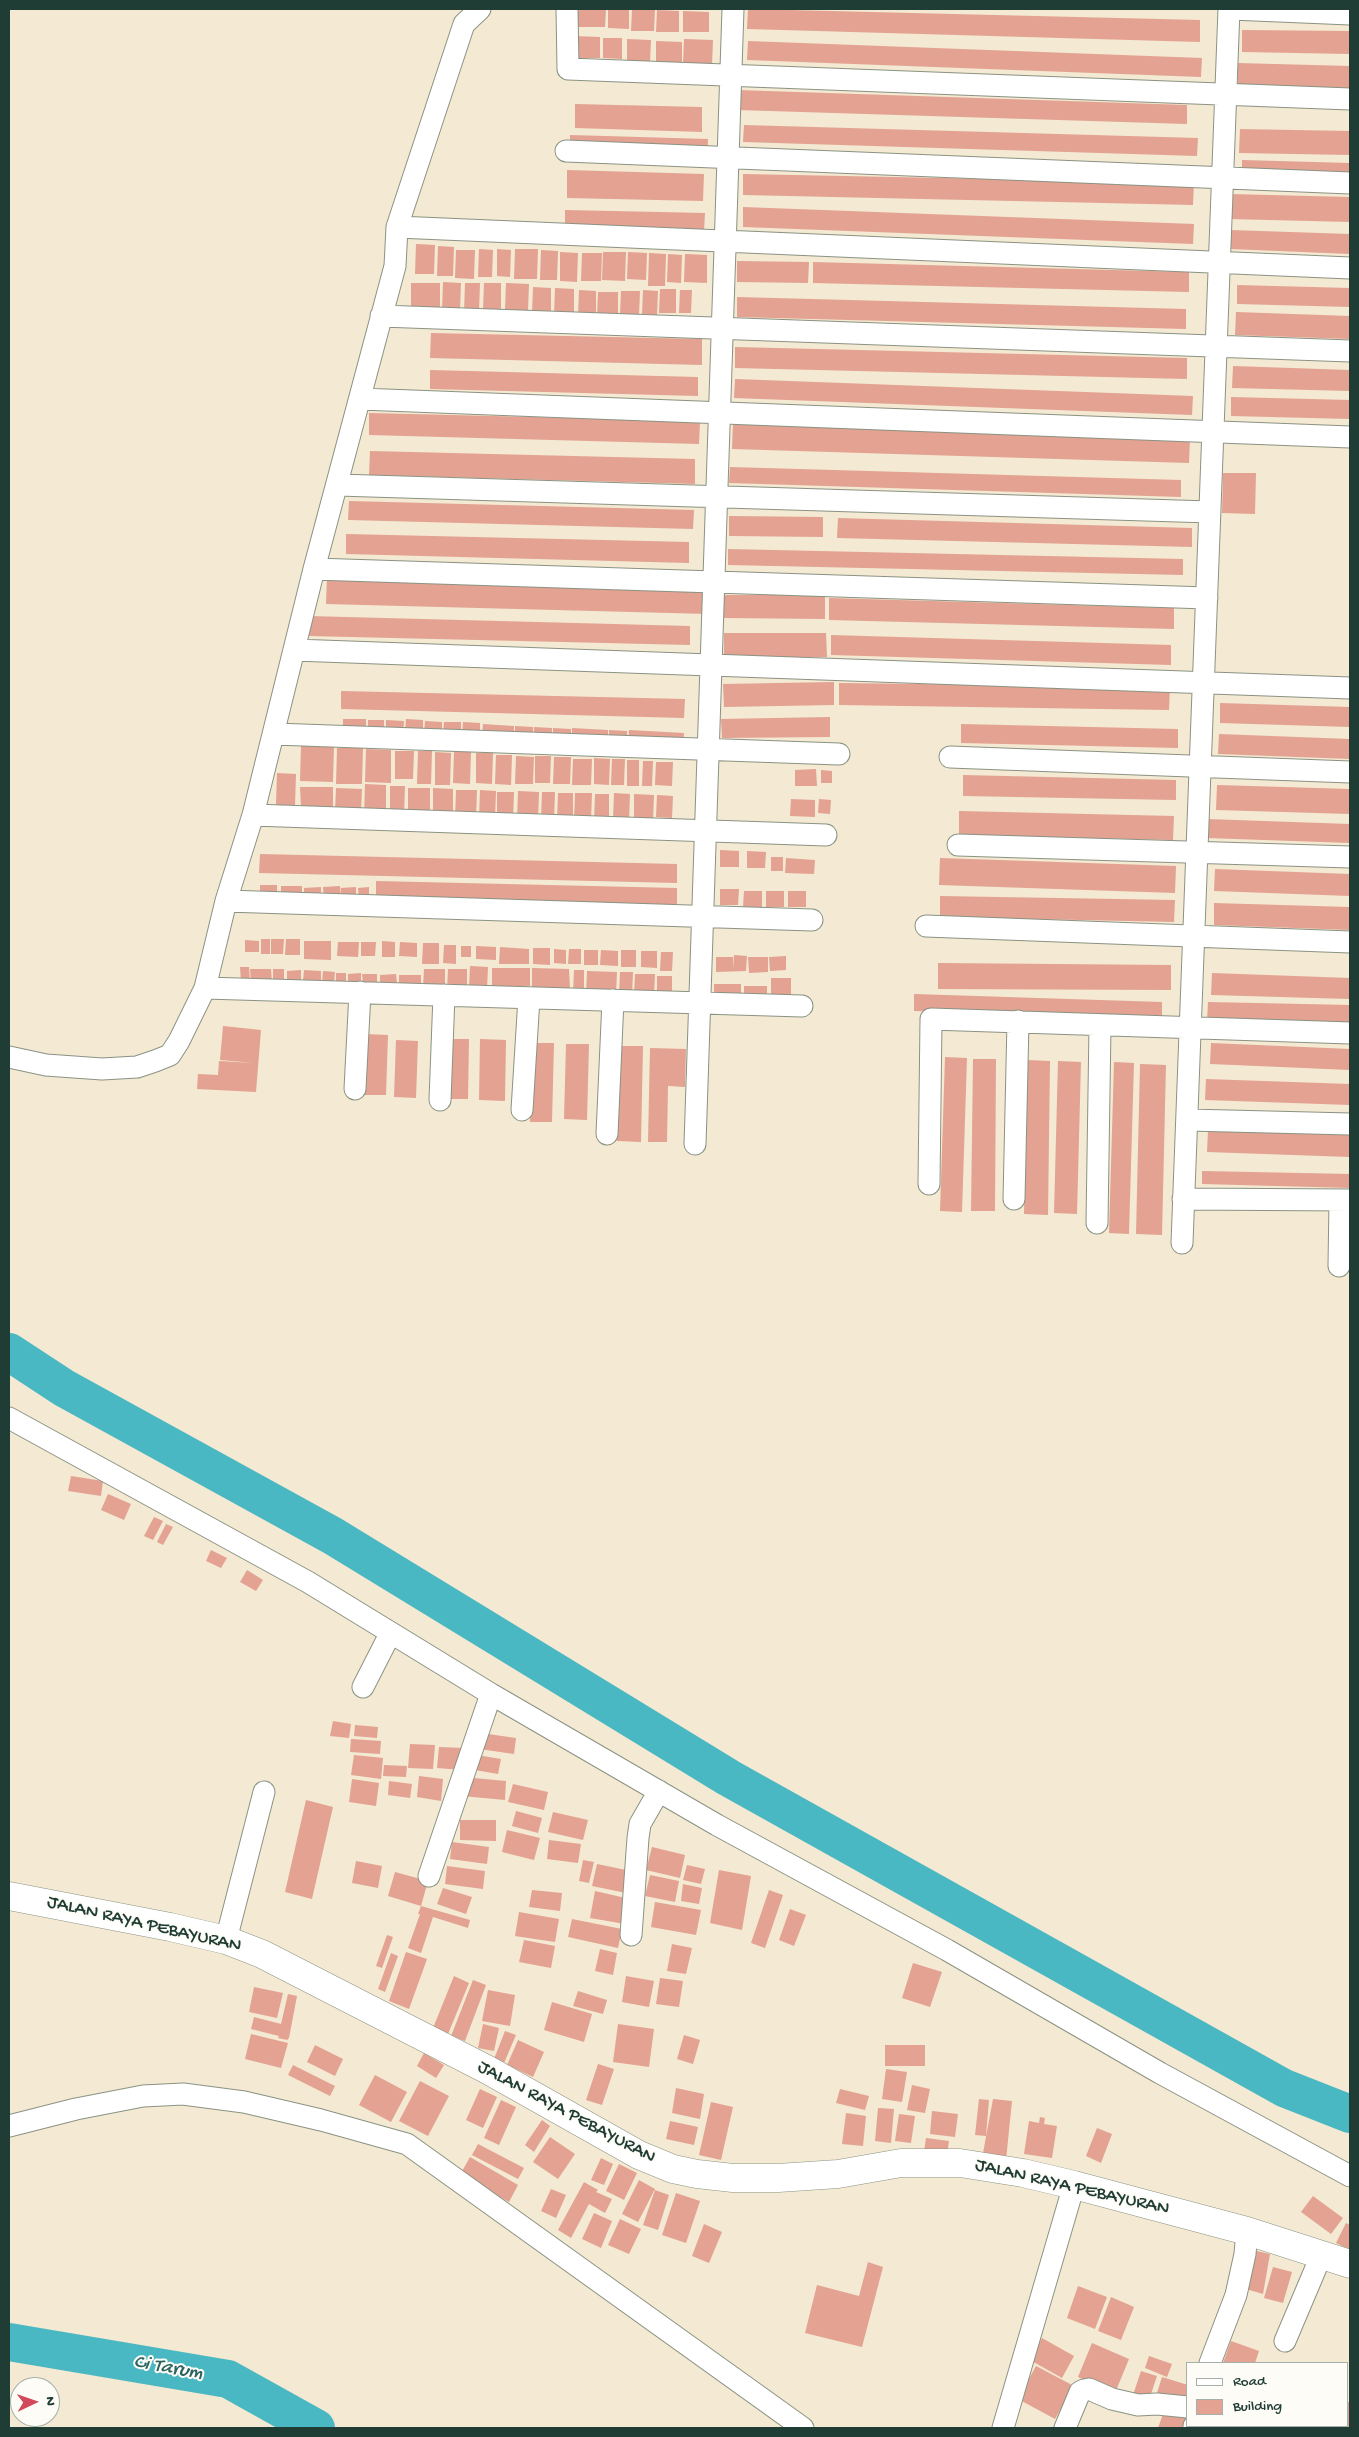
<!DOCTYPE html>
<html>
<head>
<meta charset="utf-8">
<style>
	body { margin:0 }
	#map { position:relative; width:1359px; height:2437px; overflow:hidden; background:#f4e9d2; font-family:"Gochi Hand",sans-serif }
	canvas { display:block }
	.frame { position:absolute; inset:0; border:10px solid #1f3d34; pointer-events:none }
	.legend { position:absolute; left:1186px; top:2362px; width:162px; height:65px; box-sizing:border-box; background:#fdfcf7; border:1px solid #a4b0a9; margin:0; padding:6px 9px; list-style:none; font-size:15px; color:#1f3d34 }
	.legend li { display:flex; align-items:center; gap:10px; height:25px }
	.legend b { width:25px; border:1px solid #a4b0a9 }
	.north { position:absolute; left:10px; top:2377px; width:50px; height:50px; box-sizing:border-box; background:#fdfcf7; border:1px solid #a4b0a9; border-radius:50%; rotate:87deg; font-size:14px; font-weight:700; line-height:20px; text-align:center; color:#1f3d34 }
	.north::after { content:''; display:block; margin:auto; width:18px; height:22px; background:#d1495b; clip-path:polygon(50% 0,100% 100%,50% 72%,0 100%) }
</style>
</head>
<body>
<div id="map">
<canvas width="1359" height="2437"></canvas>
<div class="frame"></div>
<ul class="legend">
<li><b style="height:6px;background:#fff"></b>Road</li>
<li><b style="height:14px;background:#e3a292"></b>Building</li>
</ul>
<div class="north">N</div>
</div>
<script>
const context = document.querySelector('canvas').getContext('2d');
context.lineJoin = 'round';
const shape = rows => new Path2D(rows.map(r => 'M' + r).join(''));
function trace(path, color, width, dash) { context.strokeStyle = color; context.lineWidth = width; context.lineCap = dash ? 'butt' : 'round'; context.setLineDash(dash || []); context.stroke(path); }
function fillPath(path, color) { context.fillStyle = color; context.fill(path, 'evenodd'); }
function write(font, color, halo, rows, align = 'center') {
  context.font = font + ' "Gochi Hand",sans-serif'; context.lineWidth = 4; context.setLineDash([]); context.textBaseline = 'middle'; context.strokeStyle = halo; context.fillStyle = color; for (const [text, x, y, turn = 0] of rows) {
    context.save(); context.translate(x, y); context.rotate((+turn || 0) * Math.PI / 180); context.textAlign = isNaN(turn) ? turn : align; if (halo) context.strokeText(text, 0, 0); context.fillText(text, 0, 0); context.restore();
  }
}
trace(shape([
	[9,1352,64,1388,333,1536,729,1778,1284,2088,1350,2114],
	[9,2342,228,2379,316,2428]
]), '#4ab8c2', 38);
fillPath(shape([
	[573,9,606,9,605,27,573,27],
	[608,9,629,9,629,29,608,28],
	[632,9,655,9,654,31,631,31],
	[748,9,1200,20,1200,42,747,29],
	[657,10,679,11,679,32,656,32],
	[683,11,709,12,709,32,683,32],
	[1242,30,1350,31,1350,54,1242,52],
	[573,36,600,37,600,58,573,58],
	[603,38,622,38,622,59,603,58],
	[627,39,651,40,650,63,627,63],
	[684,39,713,40,712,65,683,65],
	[656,41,682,42,682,64,656,63],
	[748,41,1202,58,1201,77,747,60],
	[1238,63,1350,66,1350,89,1238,87],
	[737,90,1187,105,1187,124,737,110],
	[575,104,702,107,702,132,575,128],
	[744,125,1198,138,1197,156,743,142],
	[1240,129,1350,131,1350,155,1239,153],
	[570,135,708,139,707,163,570,160],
	[1242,160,1350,163,1350,187,1242,183],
	[567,170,704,174,703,201,567,198],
	[743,174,1194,183,1193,205,743,195],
	[1229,194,1350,197,1350,222,1229,219],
	[743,207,1194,224,1193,244,743,227],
	[565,210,705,213,704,231,565,228],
	[1230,230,1350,234,1350,254,1230,249],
	[416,244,435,245,434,274,415,274],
	[438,246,454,247,453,276,437,276],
	[479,249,493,250,492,277,478,277],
	[497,249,511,250,510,277,497,276],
	[515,249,538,249,537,279,514,279],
	[456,250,475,250,474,279,455,278],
	[541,250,558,251,557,280,540,280],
	[560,252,578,253,577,282,560,281],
	[603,252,626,252,625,281,602,280],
	[628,252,647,253,646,280,627,279],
	[582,253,602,253,601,281,581,281],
	[649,253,666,254,665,286,648,286],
	[668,254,682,255,681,283,667,282],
	[685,254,707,255,707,283,684,282],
	[737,261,809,262,808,283,737,282],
	[813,262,1189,272,1189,292,813,283],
	[443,282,461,283,460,311,442,311],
	[411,283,440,283,440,308,411,307],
	[465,283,480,283,479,312,464,312],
	[484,283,501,283,501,310,483,310],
	[506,283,529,284,528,310,505,310],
	[1237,285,1350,288,1350,307,1237,304],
	[533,287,551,288,551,314,532,313],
	[555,288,574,289,574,315,554,315],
	[660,289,676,289,676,313,659,313],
	[579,290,596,291,596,316,578,316],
	[643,290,658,291,657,315,642,314],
	[680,290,692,290,691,313,679,313],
	[621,291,640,291,639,315,620,315],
	[598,292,618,292,618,317,597,316],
	[737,297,1186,309,1186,329,737,317],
	[1236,312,1350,316,1350,339,1235,335],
	[431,333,702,339,702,365,430,358],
	[735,347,1187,358,1187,379,735,368],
	[1233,366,1350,370,1350,391,1232,388],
	[430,370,698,377,698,396,430,389],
	[735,379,1193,396,1192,415,734,398],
	[1231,397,1350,400,1350,419,1231,416],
	[369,413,700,421,699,444,369,435],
	[733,423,1190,437,1189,463,732,449],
	[370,451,695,459,695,484,369,475],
	[730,467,1181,480,1181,497,729,483],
	[1223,473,1256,473,1255,514,1222,513],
	[349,501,694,510,693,529,348,520],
	[729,516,823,517,823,537,729,536],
	[838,518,1192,528,1192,547,837,538],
	[346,534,689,542,689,563,346,554],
	[728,549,1183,559,1183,575,728,565],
	[327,578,708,588,708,614,326,604],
	[723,595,825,595,825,619,723,618],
	[829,598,1174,608,1174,629,829,620],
	[308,616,690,626,690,645,308,636],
	[724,633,826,633,827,657,724,657],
	[831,635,1171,645,1171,665,831,655],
	[834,682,834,705,724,707,723,684],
	[839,683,1170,687,1169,710,839,705],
	[341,691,685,699,684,718,341,709],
	[1220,703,1350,707,1350,727,1220,723],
	[830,717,830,737,722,738,721,719],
	[343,719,366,719,366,735,343,734],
	[406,719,423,720,423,733,405,732],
	[368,720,384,720,384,734,368,733],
	[386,720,404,721,403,734,386,733],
	[425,721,442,722,442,734,424,734],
	[444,722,461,722,461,735,443,734],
	[463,722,480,723,480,736,462,735],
	[483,724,514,726,514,738,482,737],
	[961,724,1178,729,1178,748,961,743],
	[515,726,533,727,533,739,515,739],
	[534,727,552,728,552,740,534,740],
	[553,728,571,729,571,741,553,741],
	[572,728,608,730,608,743,572,741],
	[609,730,627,731,627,743,609,743],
	[629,730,684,733,683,745,628,743],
	[1219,734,1350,739,1350,759,1218,754],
	[301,745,334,746,333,782,300,781],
	[337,748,363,748,362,784,336,784],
	[366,749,391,750,391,783,365,782],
	[395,751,414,751,413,779,395,779],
	[418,751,432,751,431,784,417,784],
	[435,752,451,753,450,785,435,785],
	[454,752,471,752,470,784,453,783],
	[476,753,493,753,492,784,476,783],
	[496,755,512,755,511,785,495,784],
	[516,756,534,757,533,784,515,784],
	[535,756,551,756,550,783,535,783],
	[554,757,571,757,570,784,553,784],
	[594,758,610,759,609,785,594,784],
	[573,759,592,759,591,785,572,785],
	[612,759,625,759,624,785,611,785],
	[627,760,639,760,639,786,627,786],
	[643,761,653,761,652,786,642,786],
	[656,762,673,762,672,786,655,785],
	[816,769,817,786,795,786,795,770],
	[821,770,832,771,832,783,821,783],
	[277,773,296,774,295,806,276,805],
	[963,775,1176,780,1176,800,963,796],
	[365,784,386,785,386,816,364,816],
	[1217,785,1350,789,1350,814,1216,810],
	[390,786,405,786,404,815,390,815],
	[300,787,333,787,333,807,301,807],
	[336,788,362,789,361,813,335,812],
	[408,788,430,788,430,816,408,815],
	[433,788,453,789,453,816,433,815],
	[456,790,477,790,476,819,455,819],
	[480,790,496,791,495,820,479,819],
	[518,791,539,792,538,820,517,820],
	[497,792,514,792,513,821,497,820],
	[542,792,555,792,554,820,541,820],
	[558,793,573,793,573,821,557,821],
	[575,793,592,793,591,821,574,820],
	[614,793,630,794,629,820,613,820],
	[595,794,609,794,609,821,594,821],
	[634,794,654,795,653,821,634,820],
	[657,795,673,796,672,818,656,817],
	[791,799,815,800,815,817,790,816],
	[819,799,831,800,830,814,818,813],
	[959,811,1174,816,1173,840,959,835],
	[1207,819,1350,824,1350,843,1206,838],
	[720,850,739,851,739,867,720,867],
	[747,851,766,852,765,868,747,868],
	[260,854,677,864,677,883,259,873],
	[771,857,783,857,783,871,771,871],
	[786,858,815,860,814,874,785,873],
	[940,858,1176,866,1175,893,939,885],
	[1215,869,1350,874,1350,896,1214,891],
	[376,881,677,888,677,905,376,898],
	[260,885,277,885,277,899,260,899],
	[281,886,302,886,302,899,281,898],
	[340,886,341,898,324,899,323,887],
	[321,887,321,899,304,899,304,888],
	[356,887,356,898,341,898,341,888],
	[369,887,369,897,359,898,358,888],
	[720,889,739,889,738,905,720,905],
	[744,891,762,891,762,907,743,907],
	[766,891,784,891,784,907,766,907],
	[788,891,806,891,806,907,788,907],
	[940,896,1175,900,1174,922,940,917],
	[1214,903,1350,907,1350,930,1214,925],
	[261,939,270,939,270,954,261,954],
	[271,939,284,939,283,954,271,954],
	[286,939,300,939,300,955,285,955],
	[245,940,259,941,259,952,245,952],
	[304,941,331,941,331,960,304,959],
	[382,941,395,942,395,957,382,957],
	[338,942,359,942,358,957,337,956],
	[361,942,376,942,375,956,361,956],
	[400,942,417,943,417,957,399,956],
	[423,943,439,943,439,964,422,964],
	[444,945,456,945,456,964,443,963],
	[461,946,471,946,471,957,461,957],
	[476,946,496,947,496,960,476,959],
	[500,947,529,949,529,964,499,964],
	[533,948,550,948,550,965,533,964],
	[554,949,566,950,566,964,554,963],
	[569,949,581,949,581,964,568,964],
	[584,950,598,950,598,965,584,965],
	[601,950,618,951,618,966,600,965],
	[621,950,636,950,636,967,621,967],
	[641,951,657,951,657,968,641,967],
	[661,952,673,952,672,971,660,971],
	[734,955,747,956,746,971,716,972,716,957,733,957,733,969],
	[786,956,786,970,770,971,769,957],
	[748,957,768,957,768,972,749,973],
	[938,963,1171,965,1171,990,938,989],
	[470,966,488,967,487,989,469,989],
	[240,967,249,967,250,982,241,982],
	[492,968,530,968,530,986,492,986],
	[532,968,569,969,570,989,532,989],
	[250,969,271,969,272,983,251,983],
	[273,969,284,969,284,981,273,981],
	[424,969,445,969,445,988,423,988],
	[448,969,467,969,467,989,447,989],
	[301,970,301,983,287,984,287,971],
	[304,970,321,971,321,982,303,981],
	[574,970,584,970,584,993,573,993],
	[323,971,335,972,334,983,322,982],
	[587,971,617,972,616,994,586,995],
	[620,972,633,972,632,995,619,995],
	[336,973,346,973,346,982,336,982],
	[361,973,361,982,348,982,348,974],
	[1212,973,1350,978,1350,999,1211,995],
	[362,974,377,974,377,983,363,983],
	[396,974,397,983,380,984,380,975],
	[635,974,655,974,654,995,634,995],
	[399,975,421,975,421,984,399,984],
	[657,976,672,976,672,997,657,996],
	[771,978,791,978,791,1001,771,1001],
	[714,984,741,984,741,1000,714,1000],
	[744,986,767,986,767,1001,744,1001],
	[914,994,1162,1002,1162,1019,914,1011],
	[1208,1002,1350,1005,1350,1025,1207,1022],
	[223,1026,261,1030,256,1092,197,1089,198,1074,218,1075,219,1061,254,1063,220,1060],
	[365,1034,388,1035,386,1095,363,1095],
	[451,1039,469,1039,468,1099,450,1099],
	[480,1039,506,1040,505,1101,479,1100],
	[396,1040,418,1041,416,1098,394,1097],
	[532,1043,554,1043,552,1122,530,1122],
	[1211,1043,1350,1049,1350,1070,1210,1064],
	[566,1044,589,1044,587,1120,564,1119],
	[619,1046,643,1046,641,1142,617,1141],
	[650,1048,686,1049,685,1087,668,1086,667,1142,648,1142],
	[945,1057,967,1058,962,1212,940,1211],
	[973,1059,996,1059,995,1211,971,1211],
	[1027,1060,1050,1061,1048,1215,1024,1214],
	[1058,1061,1081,1062,1077,1214,1054,1213],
	[1114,1062,1134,1063,1129,1234,1109,1233],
	[1140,1064,1166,1065,1162,1235,1136,1234],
	[1206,1079,1350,1084,1350,1105,1205,1100],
	[1208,1130,1350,1135,1350,1157,1207,1152],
	[1202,1171,1350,1174,1350,1188,1202,1184],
	[71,1476,103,1481,101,1496,68,1491],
	[108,1494,131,1504,124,1520,101,1510],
	[154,1517,163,1521,153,1540,144,1536],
	[166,1524,173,1527,163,1545,157,1542],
	[211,1550,227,1558,221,1568,206,1561],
	[247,1570,263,1580,256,1591,240,1582],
	[333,1721,351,1724,349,1738,330,1736],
	[355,1725,378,1727,377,1738,354,1736],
	[481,1733,516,1738,514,1754,479,1749],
	[351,1739,381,1741,380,1754,350,1752],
	[410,1744,435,1745,433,1769,408,1768],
	[439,1747,464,1748,462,1770,437,1768],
	[354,1755,383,1758,381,1779,351,1775],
	[477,1755,501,1759,498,1774,475,1770],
	[384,1765,407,1766,406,1777,383,1776],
	[419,1776,443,1779,441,1801,417,1797],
	[463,1777,506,1781,505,1800,462,1796],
	[352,1779,379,1783,376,1806,349,1802],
	[389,1781,412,1784,410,1798,388,1795],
	[513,1784,548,1792,544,1810,508,1802],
	[306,1800,333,1807,312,1899,285,1892],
	[516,1811,542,1818,538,1833,512,1826],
	[553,1812,588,1820,583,1840,548,1832],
	[460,1820,496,1820,496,1841,460,1840],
	[507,1830,540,1838,534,1860,502,1852],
	[549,1840,581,1844,578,1863,547,1859],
	[452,1842,489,1847,487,1864,450,1859],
	[652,1847,685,1855,680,1878,646,1870],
	[583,1860,594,1862,589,1883,579,1881],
	[356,1861,382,1866,378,1888,352,1883],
	[597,1864,631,1871,626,1893,592,1886],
	[687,1865,705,1869,701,1884,683,1880],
	[447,1866,485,1871,483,1889,445,1884],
	[719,1870,751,1876,742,1930,710,1923],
	[395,1872,428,1881,421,1906,388,1896],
	[650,1875,679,1881,675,1902,645,1896],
	[683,1884,702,1888,699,1904,681,1901],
	[443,1888,472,1897,466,1914,437,1904],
	[532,1890,562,1893,560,1911,529,1907],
	[769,1890,783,1895,765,1948,751,1943],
	[595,1891,630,1899,625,1924,590,1918],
	[655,1902,701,1910,696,1935,651,1927],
	[421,1906,470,1920,468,1928,433,1917,421,1953,408,1948,420,1914,418,1914],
	[790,1909,806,1915,794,1946,779,1940],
	[519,1912,559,1919,555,1942,515,1936],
	[572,1919,622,1929,618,1948,568,1937],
	[387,1935,393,1937,382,1968,376,1966],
	[524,1940,555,1946,551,1968,519,1962],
	[672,1944,692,1948,686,1974,667,1971],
	[600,1949,617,1953,613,1975,595,1971],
	[406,1952,427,1959,409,2009,389,2001],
	[391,1953,398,1956,385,1992,378,1989],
	[913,1963,942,1972,930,2007,902,1998],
	[454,1976,469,1983,448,2034,433,2028],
	[626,1976,654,1981,649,2007,622,2002],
	[660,1978,683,1981,679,2007,656,2004],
	[473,1980,486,1985,465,2041,451,2036],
	[254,1987,283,1993,277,2018,249,2012],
	[488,1990,515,1995,510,2026,482,2021],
	[578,1991,607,2000,603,2014,573,2006],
	[288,1994,297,1996,289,2038,287,2040,278,2038,279,2036,251,2029,254,2017,281,2024],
	[552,2002,592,2014,584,2042,544,2030],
	[483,2024,499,2028,494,2051,478,2048],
	[618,2024,654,2029,649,2067,613,2062],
	[505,2031,516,2035,504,2063,494,2059],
	[251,2034,288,2043,281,2068,245,2059],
	[684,2035,700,2040,693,2064,677,2059],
	[518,2040,544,2052,533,2077,507,2065],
	[315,2045,343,2059,335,2076,307,2062],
	[885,2045,925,2045,925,2066,885,2066],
	[424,2053,444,2065,436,2078,417,2066],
	[598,2064,614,2069,602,2105,586,2100],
	[293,2065,335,2086,330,2096,288,2075],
	[886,2069,907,2072,902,2102,882,2099],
	[375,2075,407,2092,391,2122,359,2105],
	[420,2081,449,2096,428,2136,399,2121],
	[912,2085,930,2089,925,2113,907,2110],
	[676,2088,704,2094,700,2119,672,2113],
	[480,2089,497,2097,483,2128,466,2120],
	[840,2089,869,2096,865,2110,836,2103],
	[979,2099,989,2100,986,2136,975,2135],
	[993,2099,1012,2101,1006,2160,983,2153],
	[501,2100,516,2107,499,2145,484,2138],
	[711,2102,733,2107,721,2160,699,2155],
	[878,2108,894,2109,891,2143,875,2141],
	[932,2111,958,2114,955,2137,930,2134],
	[846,2113,866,2116,863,2146,842,2144],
	[899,2114,915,2116,911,2143,895,2141],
	[1040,2117,1045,2118,1044,2124,1057,2126,1052,2158,1024,2154,1029,2121,1039,2123],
	[542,2120,550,2126,534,2152,525,2145],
	[670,2121,698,2127,694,2145,666,2139],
	[1097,2128,1112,2134,1101,2163,1086,2156],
	[550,2137,575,2154,558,2179,533,2162],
	[926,2138,949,2141,947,2155,924,2152],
	[478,2144,524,2168,518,2179,472,2155],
	[470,2157,518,2185,509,2202,460,2175],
	[601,2158,613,2164,604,2185,591,2180],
	[619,2164,637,2173,624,2200,606,2191],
	[639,2180,655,2189,638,2222,622,2214],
	[584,2182,598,2190,596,2192,612,2199,605,2213,589,2204,571,2238,558,2230],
	[551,2189,566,2195,556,2218,541,2211],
	[655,2190,669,2195,658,2230,643,2225],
	[676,2193,700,2201,686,2243,662,2235],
	[1313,2196,1343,2218,1331,2234,1301,2212],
	[594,2213,612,2221,601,2248,582,2239],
	[620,2219,641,2229,629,2254,608,2245],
	[1346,2223,1350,2225,1350,2250,1336,2243],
	[704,2224,722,2232,709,2263,692,2256],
	[1252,2250,1270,2254,1263,2294,1246,2289],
	[868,2262,883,2267,862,2347,805,2333,817,2285,859,2296],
	[1273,2267,1292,2272,1283,2303,1264,2298],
	[1078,2286,1107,2297,1095,2329,1067,2318],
	[1111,2297,1134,2307,1121,2340,1098,2331],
	[1042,2338,1074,2356,1062,2378,1030,2360],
	[1231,2341,1259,2351,1255,2363,1223,2363],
	[1092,2343,1129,2359,1115,2393,1078,2377],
	[1149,2356,1172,2364,1167,2377,1145,2368],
	[1036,2366,1074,2386,1055,2419,1018,2399],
	[1141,2371,1157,2376,1149,2400,1133,2395],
	[1162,2377,1188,2385,1188,2397,1156,2396],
	[1348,2402,1350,2402,1350,2428,1325,2428,1325,2426,1348,2426],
	[1164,2411,1188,2418,1187,2428,1158,2428],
	[1214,2426,1237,2426,1236,2428,1221,2428],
	[1263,2426,1278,2426,1285,2428,1263,2428]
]), '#e3a292');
const minor = shape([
	[567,9,568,69,1350,99],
	[1231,9,1350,14],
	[566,151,1350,183],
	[397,227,464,24,480,9],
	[381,316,1350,351],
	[360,399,1350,437],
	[338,485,1210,512],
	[314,569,1207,598],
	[294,650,1350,688],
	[274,734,839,754],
	[950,757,1350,772],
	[253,815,826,835],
	[958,845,1350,857],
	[226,901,812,920],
	[926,926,1350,942],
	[205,988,802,1006],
	[9,1057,46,1065,102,1069,137,1067,155,1061,170,1055,179,1041,205,988,226,901,253,815,314,569,395,266,397,227,1350,268],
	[355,1089,360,992],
	[440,1100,444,995],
	[522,1110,529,998],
	[1188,1120,1350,1124],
	[607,1134,613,1000],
	[695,1144,733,9],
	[929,1184,931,1019,1350,1033],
	[1014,1199,1018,1021],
	[1183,1199,1350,1200],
	[1097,1223,1100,1026],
	[1182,1243,1229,9],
	[1339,1266,1340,1200],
	[9,1418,308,1582,491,1694,717,1825,947,1950,1160,2073,1350,2176],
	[363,1687,390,1634],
	[429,1876,491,1694],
	[631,1935,638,1838,640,1824,659,1791],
	[226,1940,264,1792],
	[9,2126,76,2109,143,2096,183,2094,244,2102,321,2120,407,2144,803,2428],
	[1285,2341,1321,2256],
	[1210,2363,1236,2295,1245,2254,1247,2231],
	[1003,2428,1074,2185],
	[1065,2428,1080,2392,1084,2390,1089,2389,1112,2399,1138,2405,1157,2404,1188,2407],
	[1194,2428,1194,2426]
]);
const major = shape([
	[9,1896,170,1927,226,1940,262,1954,488,2070,639,2155,673,2169,697,2174,733,2178,778,2178,838,2174,901,2163,960,2163,1023,2173,1074,2185,1247,2231,1350,2264]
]);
trace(minor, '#8a9383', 23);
trace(major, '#8a9383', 29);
trace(minor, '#fff', 21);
trace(major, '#fff', 28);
write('19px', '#1f3d34', '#fdfcf7', [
	["JALAN RAYA PEBAYURAN",144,1925,13],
	["JALAN RAYA PEBAYURAN",566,2113,28],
	["JALAN RAYA PEBAYURAN",1072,2188,13]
]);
write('italic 20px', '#2c625f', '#fdfcf7', [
	["Ci Tarum",168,2369,10]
]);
</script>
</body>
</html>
